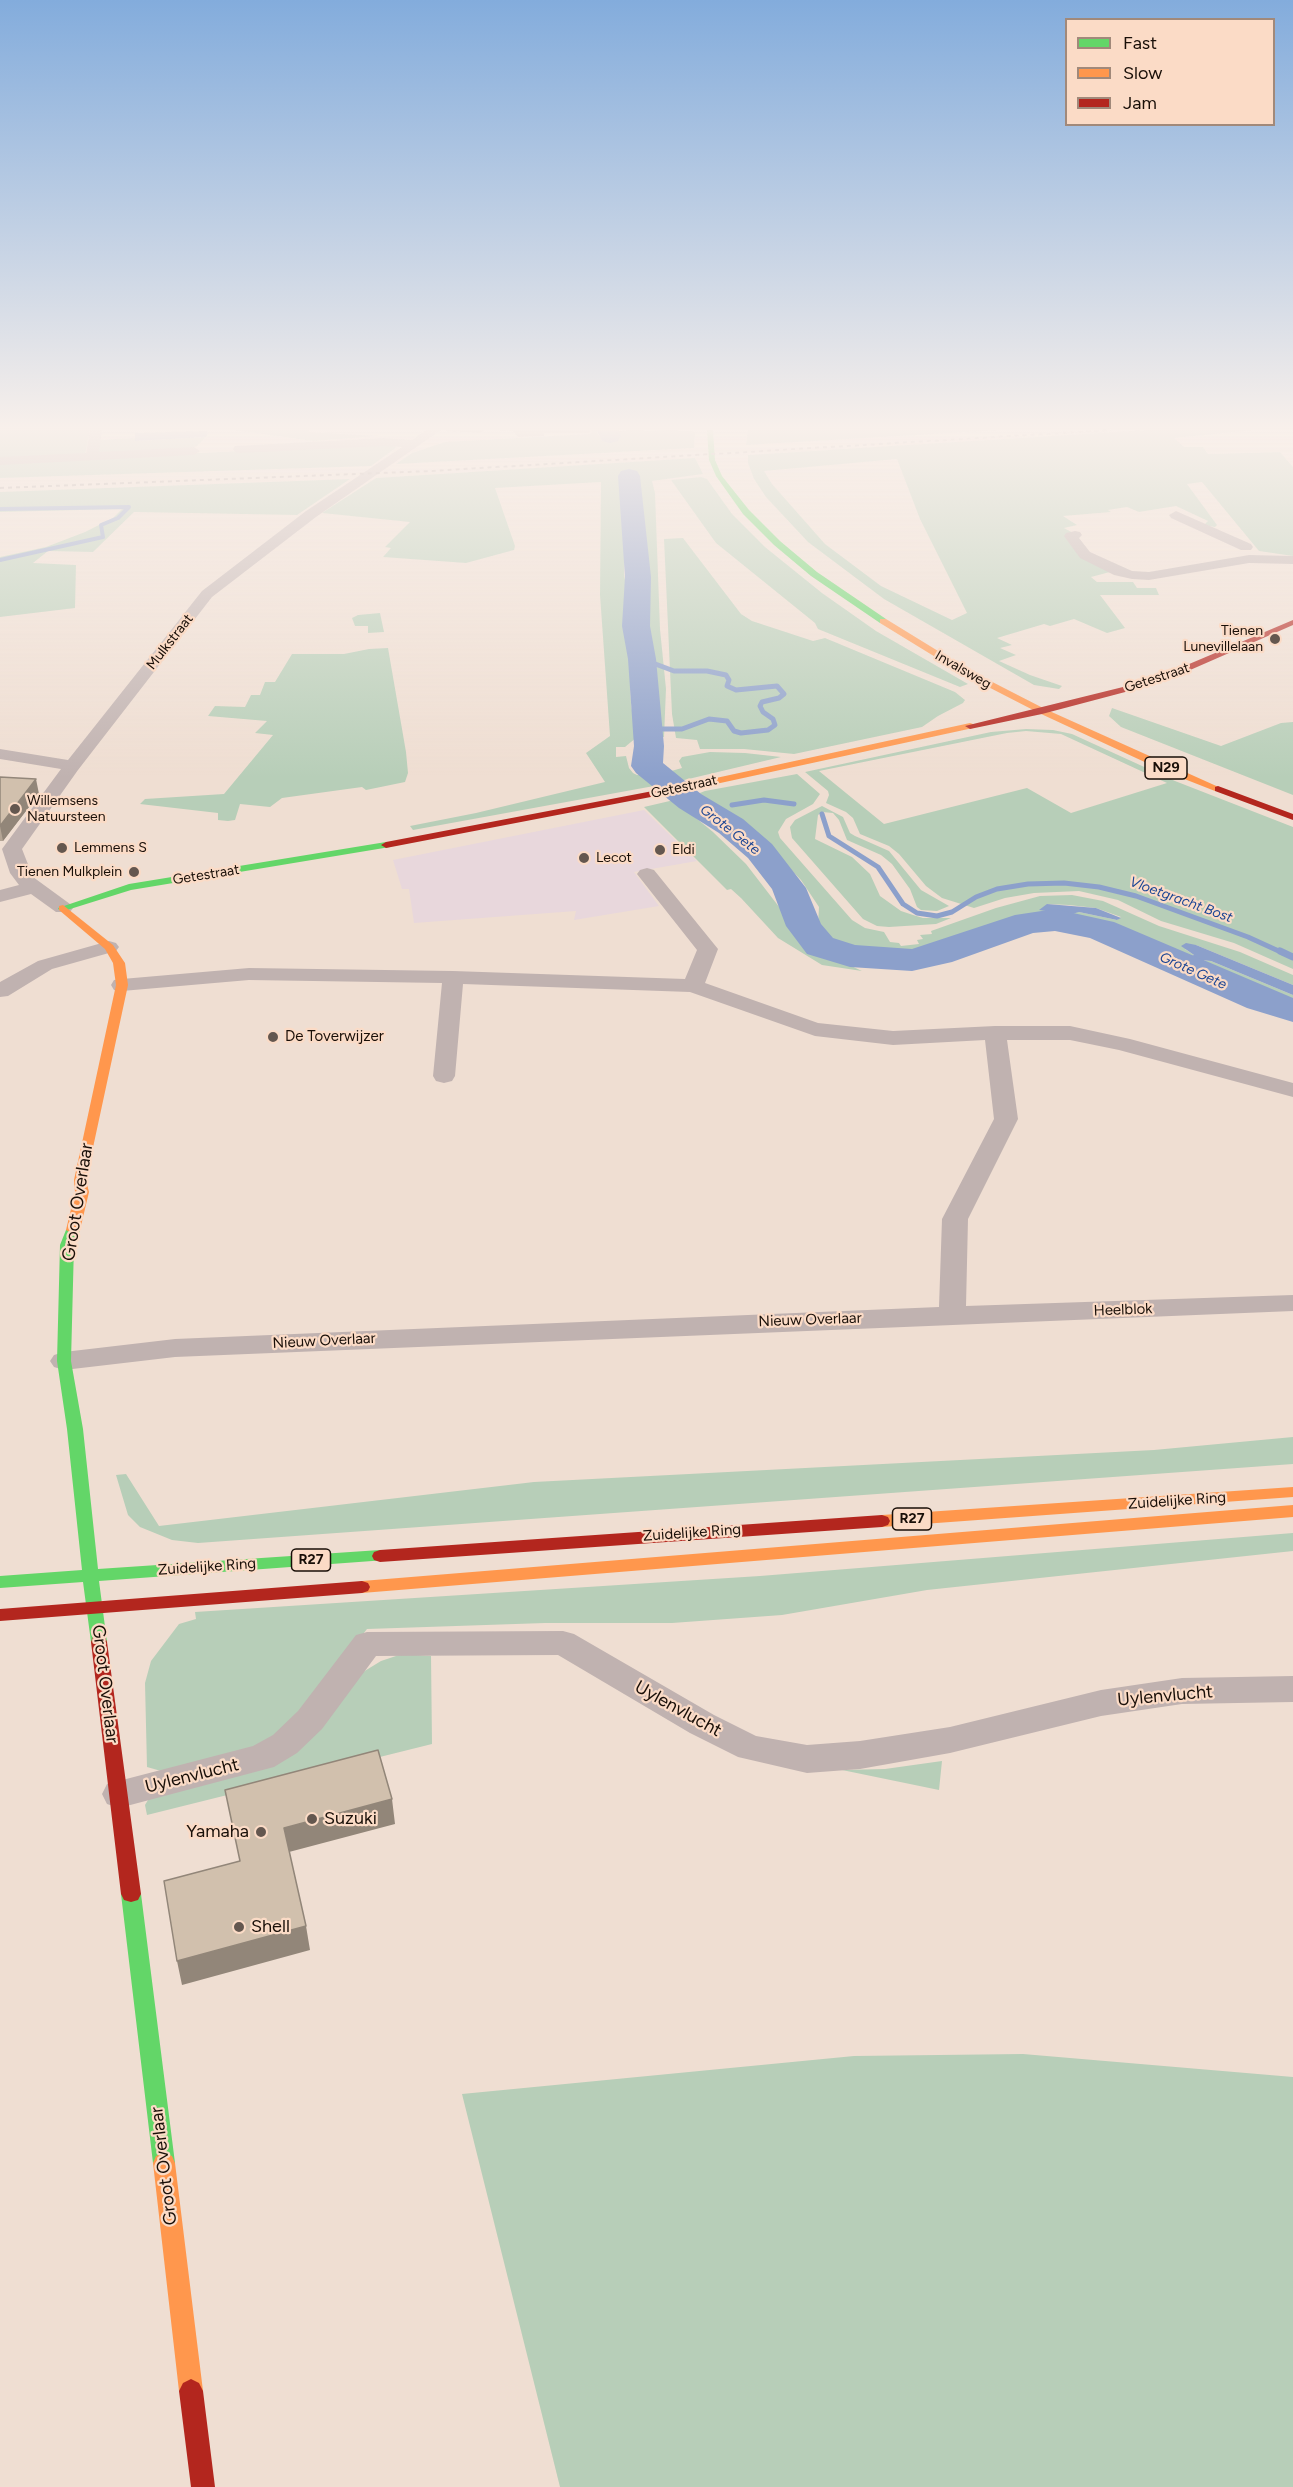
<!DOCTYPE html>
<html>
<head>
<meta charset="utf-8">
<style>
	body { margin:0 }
	#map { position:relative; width:1293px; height:2487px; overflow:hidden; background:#efded2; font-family:Figtree,sans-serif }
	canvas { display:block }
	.legend { position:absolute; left:1065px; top:18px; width:210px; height:108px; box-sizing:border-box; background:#fbdbc6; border:2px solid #a1897a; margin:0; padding:8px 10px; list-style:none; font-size:18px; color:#190f08 }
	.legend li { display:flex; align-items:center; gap:12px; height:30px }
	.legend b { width:30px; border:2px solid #a1897a }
</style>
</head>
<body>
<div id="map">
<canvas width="1293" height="2487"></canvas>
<ul class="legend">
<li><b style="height:8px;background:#63d668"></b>Fast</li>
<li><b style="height:8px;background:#ff974d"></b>Slow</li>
<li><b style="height:8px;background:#b3261e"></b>Jam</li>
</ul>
</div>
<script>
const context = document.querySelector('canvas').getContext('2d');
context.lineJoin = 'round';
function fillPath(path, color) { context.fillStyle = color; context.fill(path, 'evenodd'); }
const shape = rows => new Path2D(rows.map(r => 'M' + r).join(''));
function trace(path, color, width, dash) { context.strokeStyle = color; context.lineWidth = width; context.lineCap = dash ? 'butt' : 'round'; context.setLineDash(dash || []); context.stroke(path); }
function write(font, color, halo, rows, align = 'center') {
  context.font = font + ' Figtree,sans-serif'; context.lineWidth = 4.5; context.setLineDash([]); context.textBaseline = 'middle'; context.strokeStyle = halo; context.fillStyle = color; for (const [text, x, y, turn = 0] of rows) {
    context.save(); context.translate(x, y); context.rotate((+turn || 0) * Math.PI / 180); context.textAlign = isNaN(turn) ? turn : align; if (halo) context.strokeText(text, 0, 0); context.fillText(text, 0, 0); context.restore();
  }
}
fillPath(shape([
	[644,810,697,861,634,872,659,906,574,920,576,911,414,923,409,889,402,889,393,860]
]), '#e8d7dc');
fillPath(shape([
	[0,430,90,430,85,455,0,459],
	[235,430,309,430,308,432,378,436,313,441],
	[592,430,598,430,597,433,602,438,617,436,616,432,627,430,692,431,695,433,694,448,396,464,412,453,445,442,590,434],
	[748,430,1000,430,746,445],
	[1148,430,1253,430,1174,438,1184,447,1203,447,1208,454,1280,452,1293,467,1293,556,1259,551,1202,482,1187,484,1217,525,1215,527,1204,525,1208,521,1176,506,1139,512,1127,507,1108,510,1111,512,1063,516,1077,525,1064,528,1075,534,1067,536,1110,572,1091,577,1097,582,1133,582,1137,588,1156,588,1159,595,1100,595,1125,628,1107,633,1074,619,1050,626,1044,624,997,638,1012,645,1000,648,1016,655,999,661,1030,675,1062,686,1059,689,1034,685,884,599,808,542,766,497,754,479,748,463,748,455],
	[897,459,920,519,967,613,952,620,881,586,825,544,772,484,764,471],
	[206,437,197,446,191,448,97,453,98,440,135,438,135,441],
	[380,444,397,447,371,466,0,478,0,463],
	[695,458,703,474,652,481,655,493,660,629,666,689,664,737,652,736,648,676,652,665,641,557,640,497,636,480,638,479,633,475,622,479,626,498,624,574,627,591,631,705,637,737,625,747,616,747,616,757,626,756,629,768,633,773,637,775,645,774,656,783,651,784,654,786,413,830,410,826,476,813,605,782,586,753,610,736,600,595,601,482,495,488,515,546,514,550,466,563,383,557,391,548,385,547,410,522,322,513,376,478],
	[701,477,707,479,732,514,765,547,822,593,876,631,968,684,960,687,818,629,815,623,716,543,671,480],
	[350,479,297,515,134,512,93,552,48,551,33,563,76,565,75,608,0,617,0,557,46,547,85,532,113,518,122,509,0,512,0,492],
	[683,538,741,614,752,621,813,641,825,638,955,692,965,700,963,703,938,716,922,727,794,754,744,749,700,749,697,740,676,738,672,714,664,539],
	[380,613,384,632,368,633,368,626,355,626,352,618,358,615],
	[388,648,406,752,408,773,405,782,366,790,362,787,282,798,270,807,240,804,235,820,228,821,218,820,218,813,140,804,145,799,224,794,273,735,255,733,267,721,208,716,215,706,245,707,251,695,260,695,265,682,275,682,292,654,344,654,369,649],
	[1112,708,1221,746,1281,723,1293,722,1293,795,1121,727,1109,716],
	[1026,729,1053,730,1072,734,1175,781,1293,827,1293,969,1234,943,1161,921,1118,900,1079,891,1034,893,1005,898,974,908,942,898,926,886,899,854,889,846,860,834,853,818,846,812,826,803,829,795,828,791,805,772,991,732],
	[1026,731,1061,734,1167,783,1071,813,1027,788,884,824,819,771,1007,733],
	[710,752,745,753,781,757,680,781,673,780,664,773,682,768,679,761,682,757],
	[797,774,820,794,813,804,786,819,778,832,780,838,852,920,865,928,884,932,890,942,899,943,901,946,919,944,917,940,923,939,920,935,932,934,931,931,996,908,1040,896,1072,895,1103,901,1159,926,1240,952,1293,975,1293,985,1196,945,1185,949,1194,955,1187,957,1124,932,1070,917,1072,913,1079,912,1117,920,1121,917,1096,908,1069,905,1047,904,1048,911,1055,915,1002,922,960,942,933,949,901,954,870,954,841,948,825,936,818,925,819,907,801,880,756,833,750,834,720,809,697,802,692,796,705,791],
	[674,800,713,832,746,864,783,912,804,944,862,971,822,965,778,938,741,898,731,889,727,890,644,807],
	[822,806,843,817,850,833,855,836,889,851,921,890,949,906,937,911,921,910,917,907,910,889,892,864,881,855,847,840,839,820,833,813,822,812,818,815,815,839,852,857,870,874,880,896,901,911,913,915,923,918,951,918,936,924,889,927,877,926,863,919,792,838,790,827,795,820],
	[1201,960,1211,961,1293,995,1293,1006,1199,968,1194,963],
	[1293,1437,1293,1464,198,1543,172,1540,140,1527,128,1515,116,1475,126,1474,159,1526,534,1482,1154,1450],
	[1293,1533,1293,1551,927,1590,782,1615,672,1623,545,1623,367,1629,303,1710,275,1739,246,1752,161,1771,147,1767,145,1683,151,1661,179,1624,196,1619,195,1612,760,1576],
	[402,1654,431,1656,432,1744,147,1815,145,1805,151,1795,273,1762,363,1672,381,1661],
	[942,1761,939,1790,842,1770,885,1769],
	[1023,2054,1293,2077,1293,2487,560,2487,462,2094,854,2056]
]), '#b7ceb8');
fillPath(shape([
	[206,431,208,433,206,437,135,441,135,433],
	[1047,904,1096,908,1121,918,1117,920,1079,912,1072,914,1070,917,1051,916,1054,915,1053,912,1039,910],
	[1186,943,1196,945,1293,985,1293,995,1211,961,1201,960,1194,963,1187,957,1194,955,1181,946]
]), '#8ca0cb');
trace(shape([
	[0,509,129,507,118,518,101,525,103,537,0,560]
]), '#8ca0cb', 4);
trace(shape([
	[642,659,674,671,707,671,726,675,729,680,727,686,736,690,777,686,784,694,779,698,762,702,760,706,763,712,773,719,775,725,768,730,741,733,734,731,727,721,709,719,682,729,647,729],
	[649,778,659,776],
	[732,805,764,800,794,804],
	[707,812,717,808],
	[822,814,829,836,878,867,903,904,917,913,937,916,952,912,976,897,997,889,1028,884,1064,883,1099,887,1136,896,1248,937,1283,953]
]), '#8ca0cb', 5);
trace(shape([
	[1280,951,1293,957]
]), '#8ca0cb', 7);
fillPath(shape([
	[597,430,619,430,621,436,618,441,610,443,602,441,597,430],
	[629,469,637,471,640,476,651,577,650,626,656,659,664,746,663,763,701,794,743,819,772,844,806,888,821,924,833,938,855,945,912,949,1015,915,1055,909,1114,922,1293,998,1293,1022,1247,1008,1090,938,1055,931,1033,933,952,962,912,971,850,967,807,954,786,926,772,889,748,858,719,833,679,808,636,773,631,766,634,746,628,659,622,626,625,577,618,476,621,471,629,469]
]), '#8ca0cb');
fillPath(shape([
	[90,430,102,430,99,452,194,447,200,451,194,455,0,465,0,457,86,453,90,430],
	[426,430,441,430,316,517,212,597,78,770,22,849,33,877,70,904,73,908,70,912,56,912,31,894,0,902,0,890,19,885,10,873,2,849,61,769,0,759,0,749,68,760,202,591,306,511,402,447,383,446,239,453,235,452,233,449,235,446,383,438,412,440,426,430],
	[1176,511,1251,544,1253,547,1251,550,1241,550,1171,518,1169,515,1176,511],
	[1075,531,1080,532,1082,535,1079,538,1090,552,1132,571,1149,572,1249,555,1293,556,1293,564,1249,563,1149,580,1132,579,1114,575,1080,558,1064,536,1066,533,1075,531],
	[647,868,654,870,718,949,705,983,818,1023,893,1031,995,1026,1070,1026,1130,1039,1293,1083,1293,1097,1119,1050,1070,1040,1007,1040,1018,1119,968,1219,966,1306,1293,1295,1293,1311,175,1357,64,1370,54,1367,50,1361,54,1355,64,1352,175,1339,939,1307,942,1219,994,1119,985,1040,893,1045,815,1036,690,992,463,984,455,1076,452,1081,444,1083,436,1081,433,1076,442,983,249,980,122,991,114,990,111,985,114,980,122,979,249,968,453,971,685,979,697,950,637,874,640,870,647,868],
	[109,941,116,943,119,947,116,951,52,969,8,996,0,997,0,982,38,961,109,941],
	[563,1631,574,1634,714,1715,756,1736,807,1745,860,1741,950,1727,1101,1690,1182,1678,1293,1676,1293,1702,1182,1704,1101,1716,950,1753,860,1769,807,1773,738,1757,690,1733,558,1655,376,1656,322,1729,297,1753,274,1767,119,1808,107,1804,102,1794,107,1784,253,1746,273,1735,298,1711,356,1635,367,1632,563,1631]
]), '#c0b2b0');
fillPath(shape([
	[707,430,713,430,715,460,722,476,749,510,780,541,817,572,886,619,886,623,880,623,811,576,774,545,743,514,716,476,709,460,707,430],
	[386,842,390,843,390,847,131,890,67,910,59,910,58,908,129,884,386,842],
	[73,1226,80,1230,74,1245,71,1361,83,1429,98,1569,380,1550,386,1552,388,1556,386,1560,99,1581,107,1642,105,1647,99,1648,93,1647,91,1642,83,1582,0,1588,0,1576,82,1570,67,1429,57,1361,60,1245,66,1230,73,1226],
	[131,1886,138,1888,141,1894,175,2163,172,2170,164,2173,156,2170,153,2163,121,1894,124,1888,131,1886]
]), '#63d668');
fillPath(shape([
	[880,619,886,619,969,670,1045,709,1223,789,1215,791,1164,771,1039,713,963,674,880,623,880,619],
	[970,723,973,724,973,728,679,792,674,789,679,786,970,723],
	[63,905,113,945,125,963,128,985,86,1180,89,1192,80,1230,73,1234,66,1230,75,1192,74,1180,116,985,113,963,105,949,59,910,59,906,63,905],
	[1293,1487,1293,1497,882,1527,876,1525,874,1521,876,1517,882,1515,1293,1487],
	[1293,1505,1293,1517,362,1593,356,1591,354,1587,356,1583,362,1581,1293,1505],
	[164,2153,172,2156,175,2163,203,2391,199,2399,191,2403,183,2399,179,2391,153,2163,156,2156,164,2153]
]), '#ff974d');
fillPath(shape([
	[1293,620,1293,625,1181,674,1129,691,1042,714,970,729,965,726,1123,687,1175,670,1293,620],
	[679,786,684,789,682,791,386,848,381,845,386,842,679,786],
	[1218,786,1293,814,1293,820,1215,791,1215,787,1218,786],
	[882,1515,888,1517,890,1521,888,1525,882,1527,380,1562,374,1560,372,1556,374,1552,380,1550,882,1515],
	[362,1581,368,1583,370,1587,368,1591,362,1593,0,1621,0,1609,362,1581],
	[99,1636,105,1637,107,1642,141,1894,138,1900,131,1902,124,1900,121,1894,91,1642,93,1637,99,1636],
	[191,2379,199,2383,203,2391,215,2487,191,2487,179,2391,183,2383,191,2379]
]), '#b3261e');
trace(shape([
	[0,488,431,471,1111,430]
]), '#ac9e99', 2, [4, 4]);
fillPath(shape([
	[446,430,484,430,480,433,446,431],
	[497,430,591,430,589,433,544,433,544,436,518,437,513,431],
	[0,777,39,794,3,841,0,841]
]), '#b4a595');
fillPath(shape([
	[36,779,39,794,3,841,0,826],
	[392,1799,395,1824,289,1852,284,1828],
	[306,1926,310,1950,182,1985,177,1961]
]), '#928679');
const building = shape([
	[0,777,36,779,0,826,0,777],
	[378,1750,392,1799,284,1828,306,1926,177,1961,164,1881,240,1861,225,1790,378,1750]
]);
fillPath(building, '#d1c0ad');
trace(building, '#928679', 1.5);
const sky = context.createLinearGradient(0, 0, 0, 778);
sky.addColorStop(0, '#83acdc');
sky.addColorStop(0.55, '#f8f0eb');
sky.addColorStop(1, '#f8f0eb00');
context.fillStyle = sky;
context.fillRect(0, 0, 1293, 778);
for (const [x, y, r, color] of [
	[1275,639,6,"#64574f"],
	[15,809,6,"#64574f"],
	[62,848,6,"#64574f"],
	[660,850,6,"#64574f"],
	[584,858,6,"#64574f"],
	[134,872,6,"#64574f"],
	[273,1037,6,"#64574f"],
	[312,1819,6,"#64574f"],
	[261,1832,6,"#64574f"],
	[239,1927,6,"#64574f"]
]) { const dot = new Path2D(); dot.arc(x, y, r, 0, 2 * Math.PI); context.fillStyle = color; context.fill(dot); trace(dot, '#fbdbc6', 2); }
write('14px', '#190f08', '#fbdbc6', [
	["Tienen",1263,631,"right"],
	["Lunevillelaan",1263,647,"right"],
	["Willemsens",27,801],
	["Natuursteen",27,817],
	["Lemmens S",74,848],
	["Eldi",672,850],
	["Lecot",596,858],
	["Tienen Mulkplein",122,872,"right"]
], 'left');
write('14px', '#190f08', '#fbdbc6', [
	["Mulkstraat",170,642,-52],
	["Invalsweg",963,670,30],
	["Getestraat",1157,678,-18],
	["Getestraat",684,787,-12],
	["Getestraat",206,875,-9]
]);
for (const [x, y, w] of [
	[1166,768,42],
	[912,1519,39],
	[311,1560,39]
]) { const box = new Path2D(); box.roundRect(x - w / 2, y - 11, w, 22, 4.5); context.fillStyle = '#fbdbc6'; context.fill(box); trace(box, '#190f08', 1.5); }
write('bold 14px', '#190f08', null, [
	["N29",1166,768],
	["R27",912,1519],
	["R27",311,1560]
]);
write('italic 14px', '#1b4594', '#fbdbc6', [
	["Grote Gete",730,830,38],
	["Vloetgracht Bost",1181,900,20],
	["Grote Gete",1193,971,24]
]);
write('15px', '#190f08', '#fbdbc6', [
	["De Toverwijzer",285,1037]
], 'left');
write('15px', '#190f08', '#fbdbc6', [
	["Heelblok",1123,1310,-2],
	["Nieuw Overlaar",810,1320,-2],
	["Nieuw Overlaar",324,1341,-3],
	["Zuidelijke Ring",1177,1501,-4],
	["Zuidelijke Ring",692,1533,-4],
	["Zuidelijke Ring",207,1567,-4]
]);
write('18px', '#190f08', '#fbdbc6', [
	["Groot Overlaar",78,1202,-81],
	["Groot Overlaar",105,1684,83],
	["Uylenvlucht",1165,1696,-5],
	["Uylenvlucht",678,1709,29],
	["Uylenvlucht",192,1776,-14],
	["Groot Overlaar",164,2166,-97]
]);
write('18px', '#190f08', '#fbdbc6', [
	["Suzuki",324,1819],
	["Yamaha",249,1832,"right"],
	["Shell",251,1927]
], 'left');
</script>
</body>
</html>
